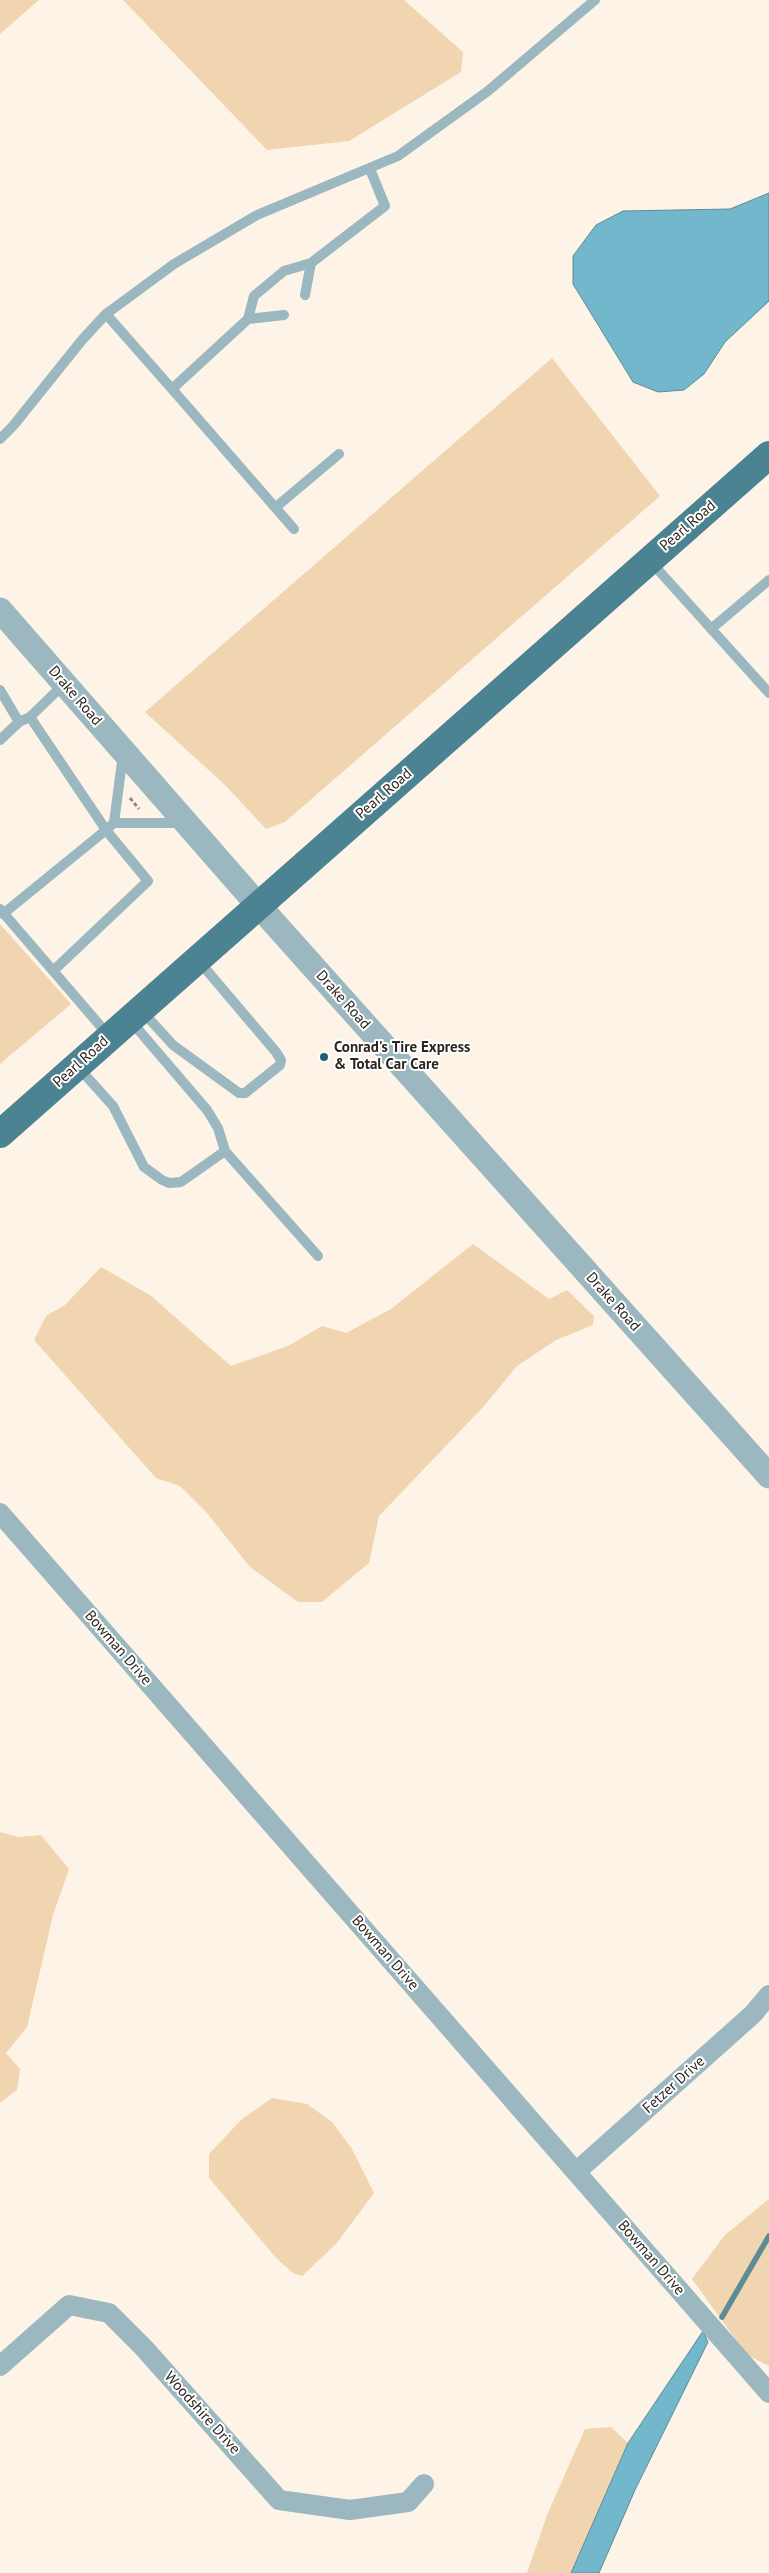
<!DOCTYPE html>
<html>
<head>
<meta charset="utf-8">
<style>
	body { margin:0 }
	canvas { display:block; background:#fdf3e7 }
</style>
</head>
<body>
<canvas width="769" height="2573"></canvas>
<script>
const context = document.querySelector('canvas').getContext('2d');
context.lineJoin = 'round';
function fillPath(path, color) { context.fillStyle = color; context.fill(path, 'evenodd'); }
const shape = rows => new Path2D(rows.map(r => 'M' + r).join(''));
function trace(path, color, width, dash) { context.strokeStyle = color; context.lineWidth = width; context.lineCap = dash ? 'butt' : 'round'; context.setLineDash(dash || []); context.stroke(path); }
function write(font, color, halo, rows, align = 'center') {
  context.font = font + ' "PT Sans",sans-serif'; context.lineWidth = 4; context.setLineDash([]); context.textBaseline = 'middle'; context.strokeStyle = halo; context.fillStyle = color; for (const [text, x, y, turn = 0] of rows) {
    context.save(); context.translate(x, y); context.rotate((+turn || 0) * Math.PI / 180); context.textAlign = isNaN(turn) ? turn : align; if (halo) context.strokeText(text, 0, 0); context.fillText(text, 0, 0); context.restore();
  }
}
fillPath(shape([
	[0,0,39,0,0,34],
	[123,0,404,0,463,52,461,72,349,141,267,150],
	[552,358,660,496,285,822,266,829,225,785,145,712],
	[0,924,71,1004,0,1064],
	[473,1244,549,1299,567,1290,594,1316,593,1325,556,1340,517,1366,484,1406,379,1516,369,1563,322,1602,298,1602,250,1567,207,1513,180,1486,156,1478,34,1340,46,1316,65,1305,101,1267,150,1295,231,1366,288,1346,322,1326,346,1333,391,1309],
	[0,1832,18,1837,41,1835,69,1869,53,1915,27,2027,6,2053,20,2069,17,2090,0,2103],
	[272,2098,307,2104,332,2122,352,2149,374,2193,336,2244,302,2276,293,2273,277,2259,209,2178,209,2154,241,2120],
	[769,2199,769,2366,747,2355,692,2279,725,2235],
	[611,2427,628,2443,571,2573,527,2573,547,2515,585,2429]
]), '#f1d4b0');
const water = shape([
	[769,193,769,301,725,342,704,374,684,390,658,392,633,382,573,284,573,256,596,225,623,211,730,209,769,193],
	[703,2331,708,2342,635,2490,599,2573,571,2573,628,2443,703,2331]
]);
fillPath(water, '#72b7cb');
trace(water, '#5d8c97', 1);
trace(shape([
	[722,2317,769,2236]
]), '#5d8c97', 5.5);
trace(shape([
	[130,798,139,809]
]), '#928980', 3, [4, 2.5]);
trace(shape([
	[305,295,311,263],
	[106,314,172,389,248,319,254,296,284,271,311,263,385,206,370,169],
	[248,319,284,315],
	[172,389,294,529],
	[0,439,13,426,82,340,106,314,174,264,257,215,398,156,488,91,595,0],
	[276,507,339,454],
	[651,562,769,693],
	[711,629,769,580],
	[0,690,19,722,30,717,64,684],
	[30,717,106,830,114,823,182,823],
	[0,740,19,722],
	[114,823,123,754],
	[0,909,109,1036],
	[3,914,106,830,148,881,53,971],
	[142,1011,173,1045,239,1093,245,1093,280,1065,281,1060,276,1052,198,960],
	[130,1020,207,1110,218,1128,225,1151,318,1256],
	[78,1067,113,1106,144,1167,162,1180,169,1183,181,1182,225,1151]
]), '#9bb7c0', 10);
trace(shape([
	[0,1513,769,2393],
	[576,2172,753,2014,769,1995],
	[0,2366,69,2305,109,2313,144,2348,279,2500,350,2510,408,2502,424,2484]
]), '#9bb7c0', 20);
trace(shape([
	[0,610,258,905,769,1476]
]), '#9bb7c0', 25);
trace(shape([
	[0,1134,769,455]
]), '#4b8393', 28);
for (const [x, y, r, color] of [
	[324,1057,5,"#1c6172"]
]) { const dot = new Path2D(); dot.arc(x, y, r, 0, 2 * Math.PI); context.fillStyle = color; context.fill(dot); trace(dot, '#fff', 2); }
write('15px', '#2d261f', '#fff', [
	["Pearl Road",688,526,-41],
	["Drake Road",75,696,49],
	["Pearl Road",384,794,-41],
	["Drake Road",343,1000,48],
	["Pearl Road",81,1062,-42],
	["Drake Road",613,1302,48],
	["Bowman Drive",118,1648,49],
	["Bowman Drive",385,1953,49],
	["Fetzer Drive",674,2085,-42],
	["Bowman Drive",651,2258,49],
	["Woodshire Drive",202,2413,48]
]);
write('bold 15px', '#2d261f', '#fff', [
	["Conrad's Tire Express",334,1048],
	["& Total Car Care",334,1065]
], 'left');
</script>
</body>
</html>
